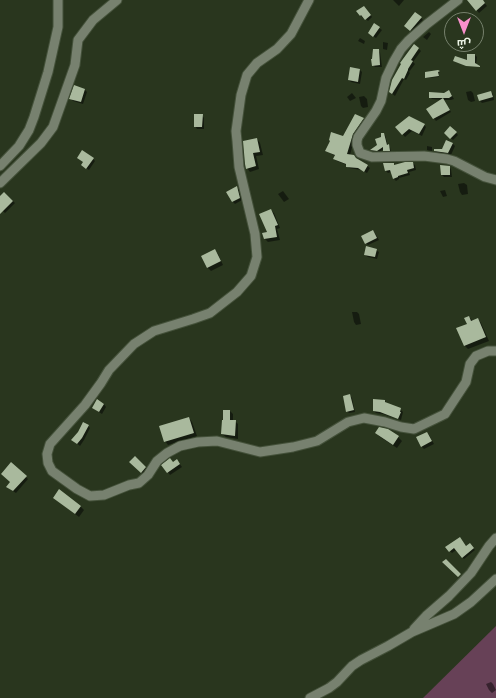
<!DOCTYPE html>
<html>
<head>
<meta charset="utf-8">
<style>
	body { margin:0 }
	#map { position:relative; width:496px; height:698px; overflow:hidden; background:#29361e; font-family:"Nunito Sans",Cairo,sans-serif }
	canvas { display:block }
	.north { position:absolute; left:444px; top:12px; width:40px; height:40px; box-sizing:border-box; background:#29361e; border:1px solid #77826e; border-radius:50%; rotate:180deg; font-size:11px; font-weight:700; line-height:16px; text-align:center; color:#ecf4e5 }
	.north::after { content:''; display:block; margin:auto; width:14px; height:18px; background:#f890cc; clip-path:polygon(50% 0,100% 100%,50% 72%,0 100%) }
</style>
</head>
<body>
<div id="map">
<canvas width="496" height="698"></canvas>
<div class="north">ش</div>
</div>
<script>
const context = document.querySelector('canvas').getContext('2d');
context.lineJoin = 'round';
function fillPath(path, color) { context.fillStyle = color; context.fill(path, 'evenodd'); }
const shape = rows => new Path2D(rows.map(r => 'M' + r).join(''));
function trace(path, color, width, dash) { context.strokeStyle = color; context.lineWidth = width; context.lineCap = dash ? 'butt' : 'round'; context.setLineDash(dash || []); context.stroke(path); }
fillPath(shape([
	[496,626,496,698,423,698]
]), '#674157');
fillPath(shape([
	[393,0,404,0,399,6],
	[468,0,482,0,487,6,479,13],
	[366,9,372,17,368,21,364,17,363,18,358,12],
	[421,18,423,20,413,33,407,28],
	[379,28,382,30,376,38,371,35],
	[429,32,431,34,427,40,423,37],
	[360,38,365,41,364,44,358,41],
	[383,42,388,43,387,50,383,49],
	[419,49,421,51,413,62,415,64,409,72,410,73,406,80,404,79,395,96,390,92,393,80],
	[378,50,380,52,382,67,375,67,373,65],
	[475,55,477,57,476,65,478,66,462,64,456,62,467,62],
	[360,70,362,72,360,84,351,82,349,80],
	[440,72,439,73,439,77,427,78,426,77,426,73],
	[75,87,85,90,87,92,83,104,73,101,71,98],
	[471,91,473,93,475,101,471,102,468,100,466,92],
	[490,92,493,94,494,100,482,103,480,101],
	[352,93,356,98,350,101,347,97],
	[451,94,454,99,451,100,444,100,451,112,436,121,427,110,442,100,432,99,430,97],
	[364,96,367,99,368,107,363,108,361,106,359,97],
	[202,115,204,118,204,129,197,129,195,126],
	[363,119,365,121,355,136,350,155,354,156,357,159,370,168,367,173,361,170,349,168,347,166,347,165,337,161,334,159,335,156,326,150,343,137],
	[424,125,426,127,422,136,412,131,405,137,397,127],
	[450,127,458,135,453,140,445,133],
	[383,134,385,135,388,146,390,147,391,152,385,152,384,149,379,152,372,151,371,150,378,145,382,138],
	[257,139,260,143,263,155,256,156,259,169,250,172,247,168],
	[446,141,453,144,455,146,451,155,437,153,435,151,442,150],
	[427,146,432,147,432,151,427,150],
	[78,158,93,159,95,161,89,170,84,167,84,162],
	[412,163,415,165,416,170,409,172,410,175,399,178,399,179,396,181,394,179,391,172,388,173,386,171,393,164,396,166],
	[449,167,451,169,452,177,444,177,442,175],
	[464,183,467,185,468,194,462,195,460,192,458,184],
	[237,188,239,190,242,200,235,204,233,202],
	[445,190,447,196,443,197,440,191],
	[283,191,289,199,284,202,278,194],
	[4,193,15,203,5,213,0,208,0,197],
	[271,210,274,213,280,228,277,229,280,240,268,242,265,239,264,234,268,233],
	[373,231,375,233,379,240,368,245,366,243],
	[376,250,379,252,377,259,368,257,365,255],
	[215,251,218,254,223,265,211,271,207,267],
	[352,312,357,312,359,314,361,324,356,325,354,322],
	[469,317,473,321,478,319,481,323,489,341,468,349,465,346],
	[350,396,352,398,355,412,349,413,347,411],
	[385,401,387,404,400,409,403,412,401,420,383,414,376,413,374,411],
	[104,404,106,407,102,414,93,408],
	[230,411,233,414,233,421,235,421,238,424,238,439,226,437,222,434],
	[189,418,192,422,197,436,168,445,165,441],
	[88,426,90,428,84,440,80,446,75,442],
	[388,430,398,437,402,441,397,448,380,437,376,433],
	[427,433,429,435,434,444,424,449,422,447],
	[135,457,148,470,144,475,130,462],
	[173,463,179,463,182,467,170,475,163,465],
	[11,464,28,479,16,493,7,487,12,483],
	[58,501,80,506,84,510,79,517],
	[460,538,467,547,470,545,475,550,464,559,456,550,452,553,450,551],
	[491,682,493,684,496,690,492,693,489,690,486,684]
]), '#0007');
fillPath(shape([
	[467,0,483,0,485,3,476,11],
	[364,6,371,15,365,20,361,15,360,16,356,11],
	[415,12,422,17,410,31,404,26],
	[374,23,380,27,373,37,368,33],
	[414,44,419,48,411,60,413,61,408,69,408,70,404,79,402,78,392,94,389,92,392,80,401,64,400,63],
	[373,49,379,49,380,65,372,66,371,59,372,59],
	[467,54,475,54,475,63,480,66,480,67,466,66,453,61,455,56,467,60],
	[350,67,360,69,358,82,348,80],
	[438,70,440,71,438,72,439,76,425,78,425,72],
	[74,85,85,89,81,102,69,99],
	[449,90,452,96,449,98,443,98,450,110,433,119,426,109,443,98,429,98,429,92,444,93],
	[491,91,493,97,479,101,477,95],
	[194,114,203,114,202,127,194,127],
	[355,114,364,118,353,134,347,154,354,155,356,158,368,165,364,172,358,168,346,167,346,164,333,159,335,155,325,151,330,141,329,140,331,132,343,136],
	[409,116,425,124,419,134,409,129,402,135,395,127],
	[450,126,457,132,450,139,444,133],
	[381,133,384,133,387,145,389,144,390,151,383,151,383,147,377,151,370,150,377,145,375,139,381,137],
	[257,138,260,152,253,153,256,166,246,169,245,164,243,141],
	[446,140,453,143,448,153,434,151,434,149,442,149],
	[82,150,94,158,86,169,81,165,83,162,77,158],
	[405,162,413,162,414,168,407,170,408,173,398,176,398,177,393,179,390,170,385,171,383,163,394,163,394,165],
	[440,165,450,166,450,175,441,175],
	[237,186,240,198,232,202,226,192],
	[4,192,13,201,0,214,0,196],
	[271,209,278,225,275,226,277,237,264,239,262,233,267,232,259,214],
	[373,230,377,238,365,244,361,236],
	[366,246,377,249,375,257,364,255],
	[215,249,221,261,207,268,201,256],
	[469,316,471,321,478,318,486,337,464,346,456,328,467,324,464,318],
	[350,394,354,410,346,412,343,396],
	[97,399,104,404,99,412,92,408],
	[373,399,385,400,385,402,401,408,400,412,401,412,398,419,380,412,373,411],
	[223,410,230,410,230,420,236,420,235,436,221,434,222,420,223,420],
	[189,417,194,433,164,442,159,426],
	[83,422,89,425,82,438,77,444,71,440,78,432],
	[379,427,388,429,399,436,393,445,375,433],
	[427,432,432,441,421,447,416,437],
	[135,456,146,467,141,473,129,462],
	[170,458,173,462,177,459,180,464,167,473,161,465],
	[11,462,27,476,13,491,6,487,10,482,1,474],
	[59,489,81,506,75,514,53,498],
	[460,537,466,546,470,543,474,548,462,558,454,548,449,552,445,547],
	[446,559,461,574,458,577,442,562]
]), '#a9b99d');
const minor = shape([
	[309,0,291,34,277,49,257,63,247,75,241,95,236,131,237,141,239,167,255,234,257,257,251,276,237,292,210,313,193,319,154,331,134,344,109,370,101,383,85,405,50,444,47,454,48,463,52,471,77,489,90,496,104,495,129,485,139,483,148,475,157,461,167,453,180,446,198,442,217,441,260,452,293,447,317,441,348,422,364,418,385,422,401,427,414,429,445,414,466,382,470,364,476,356,488,351,496,351],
	[458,0,427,24,409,40,401,49,394,61,386,78,381,101,376,111,358,137,357,141,357,145,360,153,372,157,424,156,447,159,454,161,485,177,496,180],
	[0,166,19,146,29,130,34,117,48,72,58,27,58,0],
	[0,183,41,143,53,127,75,65,78,40,93,20,117,0],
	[414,629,426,616,449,596,471,573,489,546,496,538],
	[310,698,329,688,337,682,352,666,361,660,388,646,412,632,454,614,471,602,496,579]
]);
trace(minor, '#44513a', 11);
trace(minor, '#77816f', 9);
</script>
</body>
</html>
